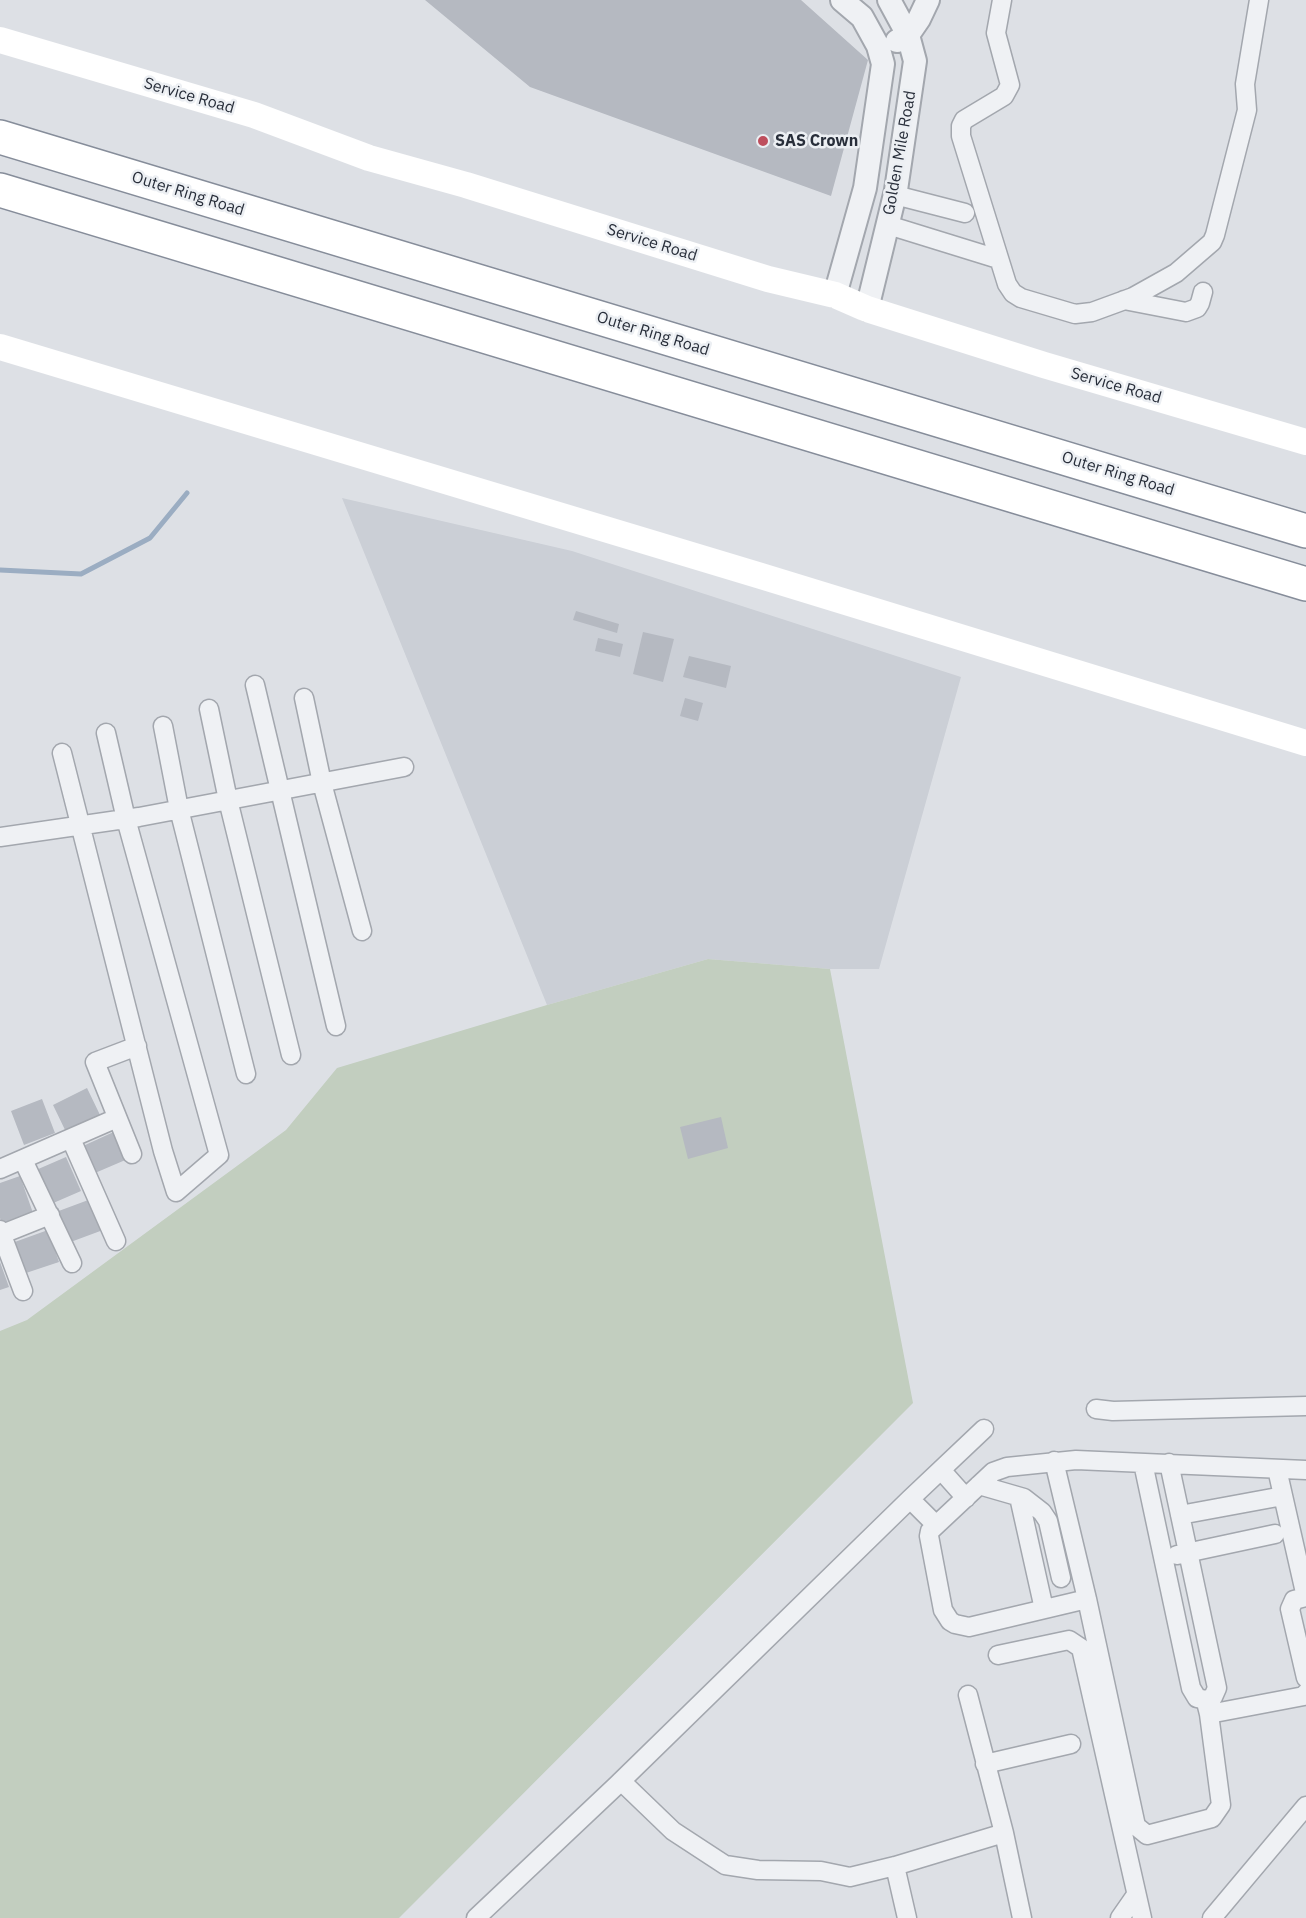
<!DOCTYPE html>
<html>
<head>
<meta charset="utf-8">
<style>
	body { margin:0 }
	canvas { display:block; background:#dde0e5 }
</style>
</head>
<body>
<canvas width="1306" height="1918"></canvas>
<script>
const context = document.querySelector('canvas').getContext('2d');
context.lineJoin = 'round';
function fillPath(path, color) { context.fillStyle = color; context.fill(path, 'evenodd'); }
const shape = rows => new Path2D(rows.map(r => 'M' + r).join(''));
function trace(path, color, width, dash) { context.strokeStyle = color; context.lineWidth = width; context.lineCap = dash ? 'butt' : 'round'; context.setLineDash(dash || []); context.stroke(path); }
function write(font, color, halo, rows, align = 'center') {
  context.font = font + ' "IBM Plex Sans",sans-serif'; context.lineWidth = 5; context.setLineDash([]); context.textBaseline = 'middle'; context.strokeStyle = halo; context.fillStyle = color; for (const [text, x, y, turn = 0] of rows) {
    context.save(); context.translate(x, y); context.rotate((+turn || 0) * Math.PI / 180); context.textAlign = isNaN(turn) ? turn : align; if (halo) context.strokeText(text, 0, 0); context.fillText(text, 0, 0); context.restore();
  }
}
fillPath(shape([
	[342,498,572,551,961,677,879,969,830,969,708,959,547,1005]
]), '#cbcfd6');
fillPath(shape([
	[708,959,830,969,913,1403,399,1918,0,1918,0,1331,27,1320,286,1130,337,1068,547,1005]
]), '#c2cebf');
trace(shape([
	[0,570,81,574,150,538,187,493]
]), '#9badc2', 5);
fillPath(shape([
	[425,0,801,0,868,60,831,196,530,87],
	[576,611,619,624,617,633,573,620],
	[643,632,674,639,663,682,633,674],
	[598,638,623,644,620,657,595,651],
	[689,656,731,666,726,688,683,677],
	[685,698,703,703,698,721,680,716],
	[87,1088,101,1117,67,1134,53,1105],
	[42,1099,55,1133,24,1145,11,1111],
	[721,1117,728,1148,688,1159,680,1127],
	[118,1130,130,1158,95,1173,83,1146],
	[66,1157,81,1191,51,1204,36,1170],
	[20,1176,33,1213,2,1224,0,1218,0,1183],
	[91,1199,103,1230,68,1243,56,1212],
	[48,1230,59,1262,23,1274,12,1243],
	[0,1262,9,1287,0,1290]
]), '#b5b9c1');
const minor = shape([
	[1002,0,996,33,1010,85,1004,96,964,120,961,126,961,136,1007,284,1013,293,1021,298,1075,314,1092,312,1133,297,1176,273,1212,242,1215,235,1247,110,1245,84,1259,0],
	[895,195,965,213],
	[888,225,998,259],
	[1124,300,1186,312,1197,308,1200,303,1203,292],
	[255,685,336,1026],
	[304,698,322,783,362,931],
	[209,709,228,800,291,1055],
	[163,726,179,809,246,1074],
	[62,753,163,1151,176,1192,219,1155,126,819,106,733],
	[0,837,139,817,404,767],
	[71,1139,116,1241],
	[132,1154,95,1062,137,1046],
	[23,1160,72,1263],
	[0,1169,117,1118],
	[0,1230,23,1291],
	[0,1235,50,1215],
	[1096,1409,1113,1411,1306,1406],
	[1054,1461,1087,1599,1136,1826,1147,1835,1212,1818,1221,1805,1209,1714],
	[1143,1463,1191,1688,1197,1698,1206,1700,1213,1697,1217,1688,1169,1463],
	[1277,1469,1306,1597],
	[941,1470,966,1498],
	[979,1485,1024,1498,1042,1512,1048,1521,1061,1578],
	[1019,1497,1044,1609],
	[910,1499,936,1525],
	[1180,1515,1283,1496],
	[1177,1555,1275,1534],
	[1306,1597,1294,1600,1290,1609,1306,1678],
	[1087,1599,969,1627,955,1624,950,1621,943,1610,929,1536,930,1531,993,1472,1007,1467,1076,1460,1306,1470],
	[998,1655,1069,1640,1081,1648,1142,1918],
	[1206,1702,1209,1714,1304,1696,1306,1693],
	[985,1764,1071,1744],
	[621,1781,673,1831,725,1865,758,1870,821,1871,850,1877,895,1866,1004,1833,968,1695],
	[1004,1833,1022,1918],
	[895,1866,907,1918],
	[476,1918,617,1785,910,1499,984,1429],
	[1120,1918,1136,1895],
	[1212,1918,1306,1806]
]);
const tertiary = shape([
	[897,41,908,35,919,19,928,0],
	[835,295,865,188,883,64,878,46,862,17,842,0],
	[867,309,896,190,915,61,908,35,889,0]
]);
const motorway = shape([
	[0,137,1306,531],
	[0,190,1306,584]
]);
trace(minor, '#a3a7ae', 21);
trace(tertiary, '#a3a7ae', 26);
trace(motorway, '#868d9a', 36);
trace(minor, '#eff1f4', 18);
trace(tertiary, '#eff1f4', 22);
trace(shape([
	[0,40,254,115,369,158,466,185,768,279,835,295,867,309,1044,365,1306,442],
	[0,347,761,576,1306,743]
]), '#fff', 26);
trace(motorway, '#fff', 33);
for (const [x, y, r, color] of [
	[763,141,6,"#be4e5d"]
]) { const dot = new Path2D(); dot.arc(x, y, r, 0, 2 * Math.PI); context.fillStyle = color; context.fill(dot); trace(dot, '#eceff3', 2); }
write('16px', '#282e3a', '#eceff3', [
	["Service Road",189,96,16],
	["Golden Mile Road",900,153,-80],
	["Outer Ring Road",188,194,17],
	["Service Road",652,243,17],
	["Outer Ring Road",653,334,17],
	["Service Road",1116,386,16],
	["Outer Ring Road",1118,474,17]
]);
write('bold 16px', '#282e3a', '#eceff3', [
	["SAS Crown",775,141]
], 'left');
</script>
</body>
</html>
